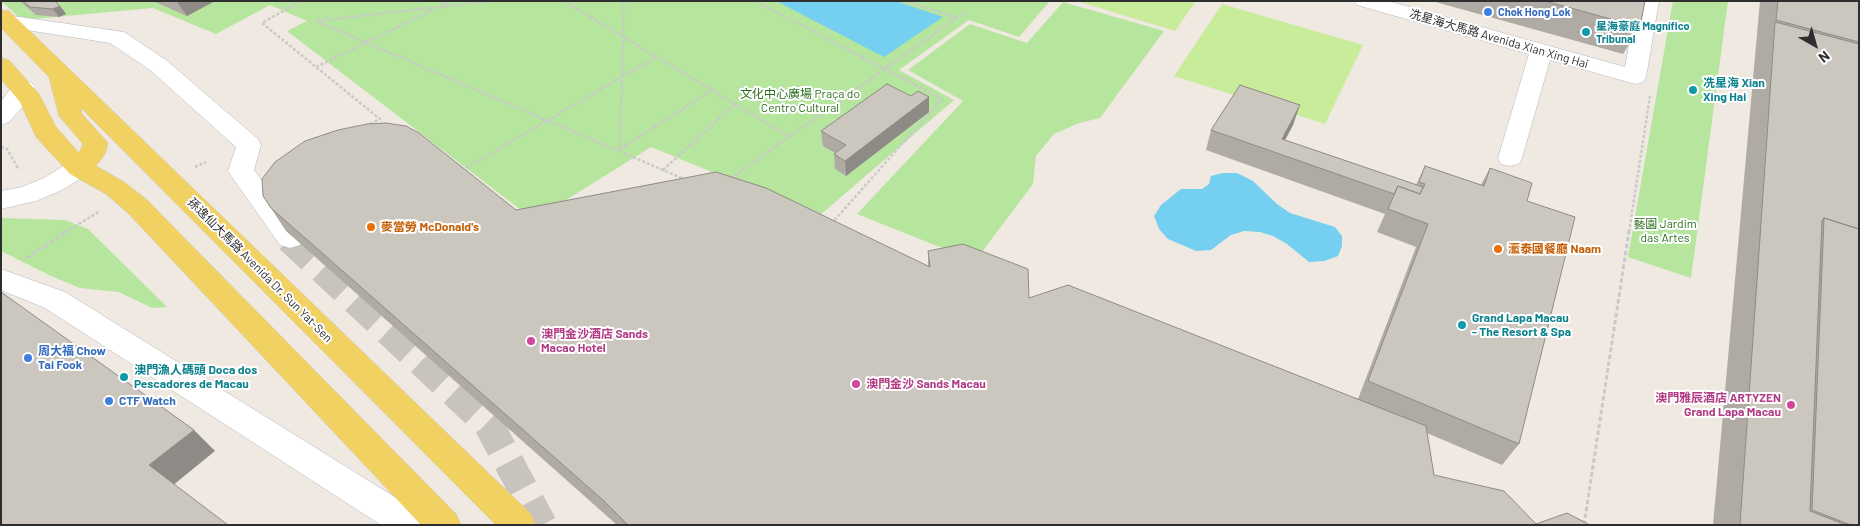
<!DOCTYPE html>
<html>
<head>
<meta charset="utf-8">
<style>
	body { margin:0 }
	#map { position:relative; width:1860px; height:526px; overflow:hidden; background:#efe9e1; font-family:Barlow,sans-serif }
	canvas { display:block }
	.frame { position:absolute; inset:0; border:2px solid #2e2e2e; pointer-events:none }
	.north { position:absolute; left:1790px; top:20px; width:50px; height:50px; -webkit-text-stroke:4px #fff; paint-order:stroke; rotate:142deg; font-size:14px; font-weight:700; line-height:20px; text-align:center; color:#2e2e2e }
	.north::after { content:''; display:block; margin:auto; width:18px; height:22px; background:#2e2e2e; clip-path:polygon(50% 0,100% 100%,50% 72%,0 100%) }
</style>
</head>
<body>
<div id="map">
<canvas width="1860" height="526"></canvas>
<div class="frame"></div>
<div class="north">N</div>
</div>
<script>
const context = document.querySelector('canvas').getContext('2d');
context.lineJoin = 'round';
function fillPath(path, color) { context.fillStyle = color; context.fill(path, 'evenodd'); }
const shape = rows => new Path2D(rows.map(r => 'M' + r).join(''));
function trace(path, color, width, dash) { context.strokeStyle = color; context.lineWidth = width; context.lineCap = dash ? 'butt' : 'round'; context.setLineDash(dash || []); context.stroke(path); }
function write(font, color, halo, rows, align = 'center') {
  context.font = font + ' Barlow,"Noto Sans SC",sans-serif'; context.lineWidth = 4; context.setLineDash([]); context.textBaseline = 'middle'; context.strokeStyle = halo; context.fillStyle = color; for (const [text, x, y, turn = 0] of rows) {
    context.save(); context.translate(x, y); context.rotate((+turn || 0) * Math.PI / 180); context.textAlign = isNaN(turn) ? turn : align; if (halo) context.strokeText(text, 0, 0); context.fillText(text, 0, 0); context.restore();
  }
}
fillPath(shape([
	[1,1,911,2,1050,1,1019,37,969,20,899,70,954,100,819,216,651,147,534,220,287,31,307,21,270,5,216,34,153,8,22,20],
	[1673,1,1728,1,1691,278,1628,257],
	[1063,2,1164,31,1100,118,1079,123,1054,134,1036,156,1033,184,975,261,857,214,963,101,908,70,970,24,1027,43],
	[1,218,65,220,88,229,167,307,152,308,119,292,80,288,51,276,1,251]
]), '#b6e59e');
fillPath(shape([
	[1077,1,1196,1,1175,31],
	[1222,4,1363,45,1325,124,1174,76]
]), '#c9ec9a');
fillPath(shape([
	[776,1,896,1,943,17,884,57],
	[1223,173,1237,173,1253,181,1277,204,1290,213,1335,227,1342,236,1342,246,1338,256,1324,261,1309,262,1287,244,1273,236,1260,232,1244,231,1231,235,1211,250,1196,251,1168,239,1159,229,1154,216,1161,205,1181,189,1202,189,1209,184,1211,176]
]), '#75cff0');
trace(shape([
	[290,238,489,425,542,525]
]), '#c8c4bd', 30, [30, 15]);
const minor = shape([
	[1354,1,1388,1,1625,67,1637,1,1659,1,1646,77,1643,82,1635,84,1550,60,1522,158,1519,164,1510,166,1501,164,1498,158,1529,54,1357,5,1354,1],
	[6,15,124,32,166,60,258,139,261,145,254,170,300,231,303,238,300,245,290,248,280,245,232,177,228,171,236,147,150,70,110,43,1,26,1,16,6,15],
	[23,80,31,82,35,87,24,105,9,122,1,125,1,102,15,82,23,80],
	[79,159,88,162,92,168,88,174,62,190,36,201,1,209,1,191,22,187,44,178,70,162,79,159],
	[1,269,65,292,422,514,427,525,381,525,45,308,1,290,1,269]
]);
const major = shape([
	[1,10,9,11,531,514,536,525,496,525,81,108,82,114,108,143,105,154,96,166,124,182,146,199,456,514,461,525,421,525,128,213,106,194,70,174,36,137,20,102,1,79,1,58,9,60,39,94,56,127,79,153,83,144,59,116,49,77,1,28,1,10]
]);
trace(minor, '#b4b7c1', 1);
trace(major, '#c9c9c9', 1);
trace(shape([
	[301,1,262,23,380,119,368,125],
	[564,1,790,137],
	[755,1,942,99,832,223],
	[906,1,957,18],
	[442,5,450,1],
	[316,21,684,179],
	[316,21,492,1],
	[316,67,434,9],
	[1,147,7,149,19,170],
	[620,148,624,1],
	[620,149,712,90],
	[195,167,206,162],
	[466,168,656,57],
	[663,170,735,104],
	[731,178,965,12],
	[66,232,100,211],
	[1629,232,1650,96]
]), '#c9c9c9', 2.5, [3, 2]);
trace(shape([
	[26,258,68,231],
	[1584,525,1629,231]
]), '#c9c9c9', 3, [4.5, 2.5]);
fillPath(minor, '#fff');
fillPath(major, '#f2d163');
fillPath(shape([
	[20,1,55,1,60,6,66,14,59,17,36,15],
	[153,1,215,1,187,16],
	[1432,1,1645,1,1640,27,1623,54],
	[1760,1,1859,1,1859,525,1713,525],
	[929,112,846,176,835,169,834,154,835,153,823,146,821,131],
	[1293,125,1285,140,1416,185,1425,166,1481,185,1490,168,1527,201,1519,444,1502,465,1427,433,1434,475,1536,524,1590,525,617,525,286,231,263,196,516,210,928,266,928,251,1029,298,1358,399,1416,247,1377,232,1385,214,1206,150,1211,130]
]), '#afaba4');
fillPath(shape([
	[178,1,215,1,187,16,177,2],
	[60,6,66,14,59,17,53,9],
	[929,97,929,112,846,176,845,161],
	[1300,105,1293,125,1278,153,1282,139],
	[194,430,215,451,172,486,149,465]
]), '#8e8b86');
const building = shape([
	[23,1,55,1,60,6,53,9,30,7,23,1],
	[1545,1,1645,1,1640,27,1545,1],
	[1778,1,1859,1,1859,42,1776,20,1778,1],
	[1775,22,1859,44,1859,229,1824,218,1823,220,1822,220,1810,511,1846,525,1740,525,1775,22],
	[887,84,911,96,918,91,929,97,845,161,834,154,846,145,821,131,887,84],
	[1240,85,1300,105,1282,139,1423,187,1420,194,1398,186,1394,194,1211,130,1240,85],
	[386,123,406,126,419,133,516,210,716,172,766,188,930,267,928,251,963,244,1028,269,1029,298,1068,285,1426,426,1434,475,1504,491,1536,524,1567,513,1590,525,628,525,604,501,271,208,263,196,262,179,275,162,305,141,338,130,367,124,386,123],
	[1425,166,1484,186,1490,168,1532,183,1527,201,1575,217,1519,444,1368,381,1428,224,1388,209,1398,186,1420,194,1425,184,1419,182,1425,166],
	[1824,218,1859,229,1859,525,1851,525,1812,510,1824,218],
	[1,292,194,430,149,465,228,525,1,525,1,292]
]);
fillPath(building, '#cbc7bf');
trace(building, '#8e8b86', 1);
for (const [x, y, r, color] of [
	[1488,12,5,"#3f7fe0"],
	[1586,32,5,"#0f9aa8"],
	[1693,90,5,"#0f9aa8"],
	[371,227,5,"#e8710a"],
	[1498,249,5,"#e8710a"],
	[1462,325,5,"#0f9aa8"],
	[531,341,5,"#d1479c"],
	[28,358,5,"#3f7fe0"],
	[124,377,5,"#0f9aa8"],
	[856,384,5,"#d1479c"],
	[109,401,5,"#3f7fe0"],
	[1791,405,5,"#d1479c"]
]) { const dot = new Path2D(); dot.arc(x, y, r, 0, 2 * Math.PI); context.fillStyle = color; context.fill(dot); trace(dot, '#fff', 2); }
write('bold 11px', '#366cbe', '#fff', [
	["Chok Hong Lok",1498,12]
], 'left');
write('bold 11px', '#0d838f', '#fff', [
	["星海豪庭 Magnífico",1596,26],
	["Tribunal",1596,39]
], 'left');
write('12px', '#2e2e2e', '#fff', [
	["冼星海大馬路 Avenida Xian Xing Hai",1499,39,16],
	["孫逸仙大馬路 Avenida Dr. Sun Yat-Sen",260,270,45]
]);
write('bold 12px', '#0d838f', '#fff', [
	["冼星海 Xian",1703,83],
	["Xing Hai",1703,97],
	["Grand Lapa Macau",1472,318],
	["- The Resort & Spa",1472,332],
	["澳門漁人碼頭 Doca dos",134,370],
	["Pescadores de Macau",134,384]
], 'left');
write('12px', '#2c6e1b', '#fff', [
	["文化中心廣場 Praça do",800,94],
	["Centro Cultural",800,108],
	["藝園 Jardim",1665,224],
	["das Artes",1665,238]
]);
write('bold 12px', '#c56008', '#fff', [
	["麥當勞 McDonald's",381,227],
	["灆泰國餐廳 Naam",1508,249]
], 'left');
write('bold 12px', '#b23c85', '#fff', [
	["澳門金沙酒店 Sands",541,334],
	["Macao Hotel",541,348],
	["澳門金沙 Sands Macau",866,384],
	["澳門雅辰酒店 ARTYZEN",1781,398,"right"],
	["Grand Lapa Macau",1781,412,"right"]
], 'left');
write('bold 12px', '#366cbe', '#fff', [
	["周大福 Chow",38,351],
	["Tai Fook",38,365],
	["CTF Watch",119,401]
], 'left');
</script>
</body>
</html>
